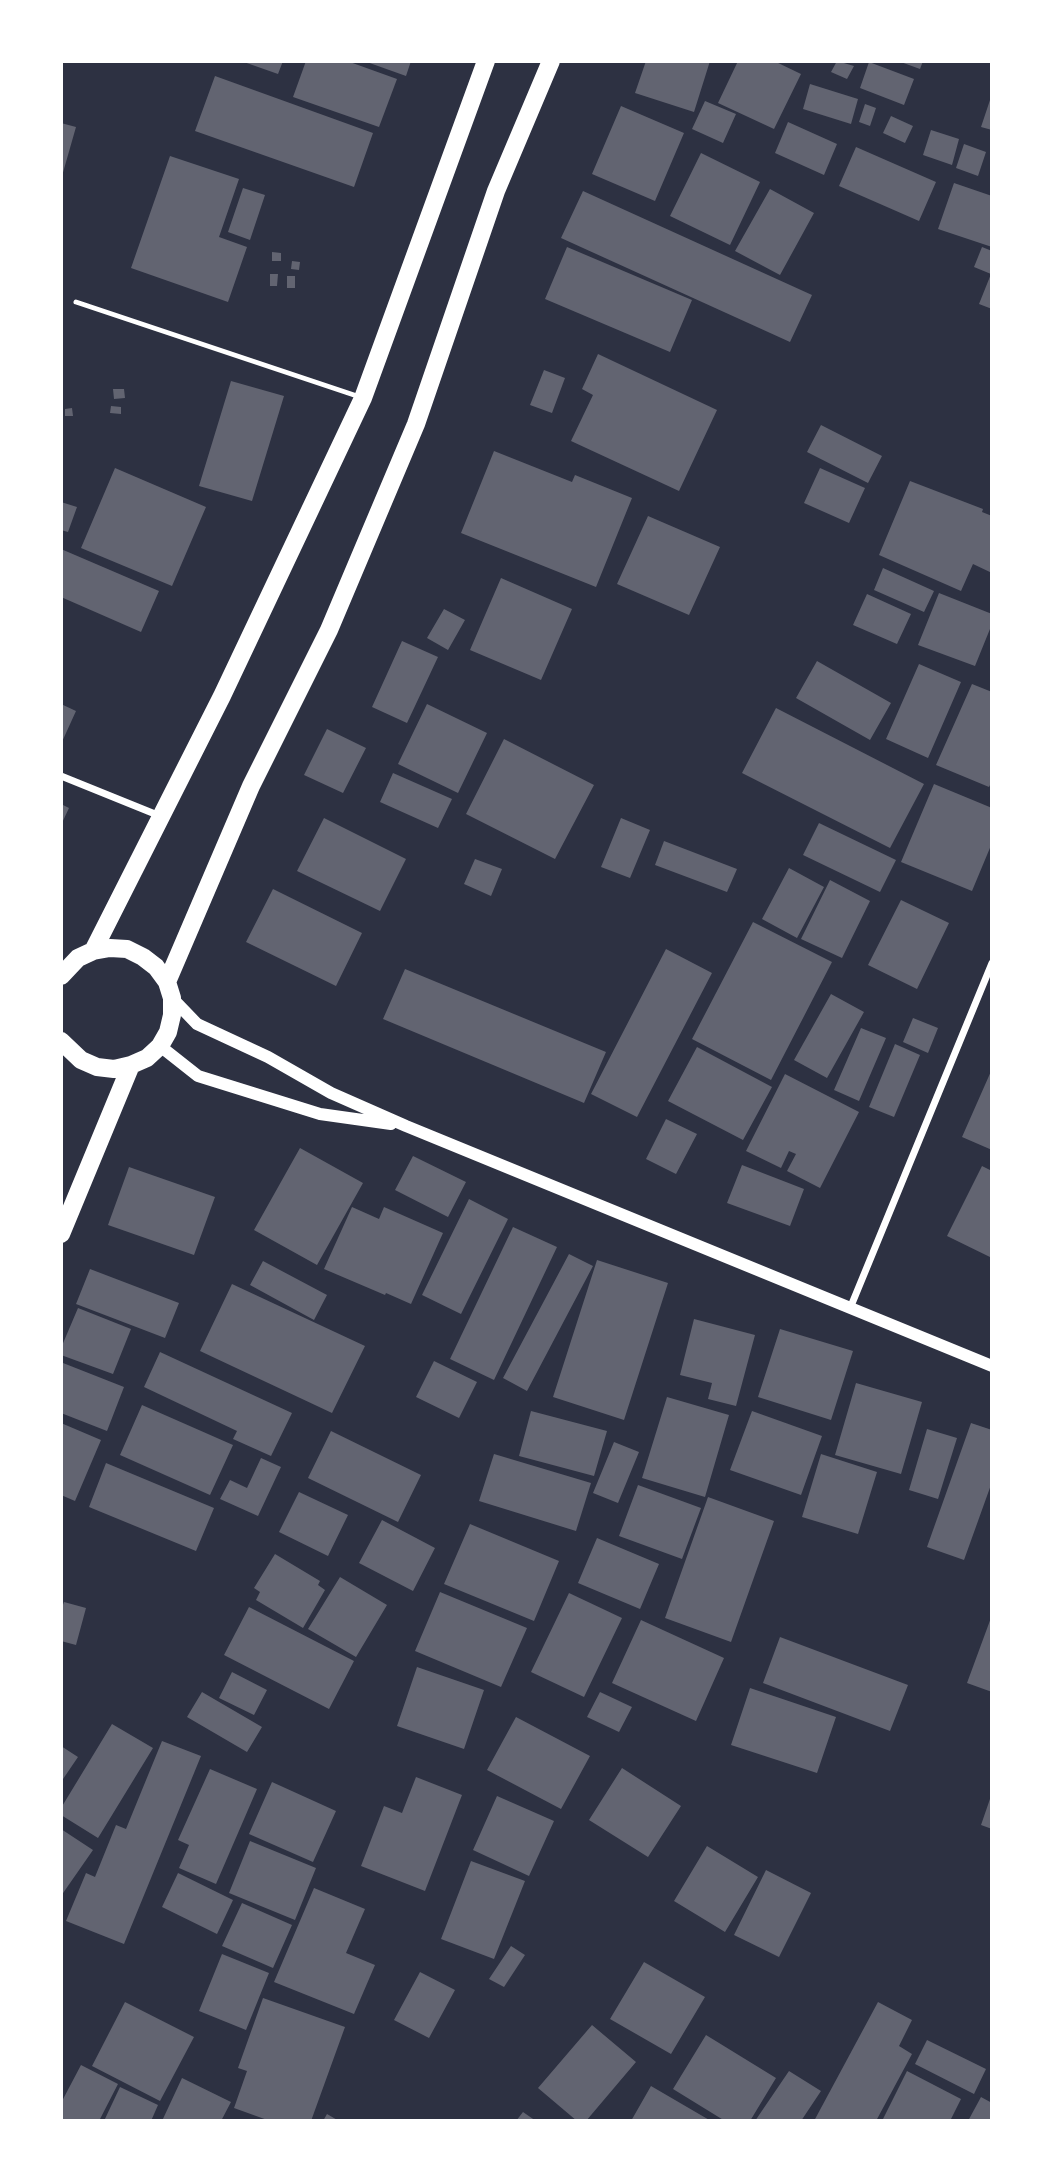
<!DOCTYPE html>
<html>
<head>
<meta charset="utf-8">
<style>
	body { margin:0 }
	#map { position:relative; width:1053px; height:2182px; overflow:hidden; background:#2d3142; font-family:"Fira Sans Condensed",sans-serif }
	canvas { display:block }
	.frame { position:absolute; inset:0; border:63px solid #fff; pointer-events:none }
</style>
</head>
<body>
<div id="map">
<canvas width="1053" height="2182"></canvas>
<div class="frame"></div>
</div>
<script>
const context = document.querySelector('canvas').getContext('2d');
context.lineJoin = 'round';
function fillPath(path, color) { context.fillStyle = color; context.fill(path, 'evenodd'); }
const shape = rows => new Path2D(rows.map(r => 'M' + r).join(''));
function trace(path, color, width, dash) { context.strokeStyle = color; context.lineWidth = width; context.lineCap = dash ? 'butt' : 'round'; context.setLineDash(dash || []); context.stroke(path); }
fillPath(shape([
	[241,61,283,61,278,74],
	[306,61,347,61,397,79,379,127,293,97],
	[364,61,411,61,406,76],
	[646,61,710,61,694,112,635,93],
	[738,61,774,61,801,74,774,129,718,103],
	[837,61,854,66,847,79,831,72],
	[898,61,923,61,920,69],
	[869,62,914,79,904,105,860,88],
	[215,76,373,133,354,187,195,131],
	[810,84,858,99,851,124,803,109],
	[991,97,992,97,992,130,981,127],
	[705,101,736,114,723,143,692,129],
	[865,104,876,108,870,126,859,122],
	[621,106,684,133,655,201,592,174],
	[891,116,913,126,905,143,883,133],
	[788,122,837,144,824,175,775,153],
	[61,123,76,127,62,176,61,176],
	[931,130,959,139,952,165,923,155],
	[964,144,986,152,978,176,956,168],
	[856,147,936,182,919,221,839,186],
	[701,153,760,182,730,245,670,216],
	[170,156,239,179,219,237,247,247,228,302,131,268],
	[954,183,992,196,992,247,938,229],
	[243,188,265,195,250,240,228,232],
	[770,189,814,213,780,275,735,251],
	[583,191,812,295,790,342,561,238],
	[567,247,692,300,670,352,545,299],
	[982,247,992,251,992,309,979,304,991,274,974,267],
	[272,252,281,253,281,261,272,261],
	[292,261,300,262,299,270,291,269],
	[270,274,278,274,277,286,270,286],
	[287,276,295,276,295,288,287,288],
	[598,354,717,410,679,491,571,441,593,395,582,389],
	[544,370,565,378,552,413,530,405],
	[231,381,284,396,252,501,199,486],
	[113,389,124,389,125,398,114,399],
	[111,406,121,407,121,414,110,413],
	[72,408,73,416,65,416,65,409],
	[821,425,882,456,868,483,807,452],
	[494,451,572,482,575,475,632,498,596,587,461,533],
	[115,468,206,507,172,586,81,548],
	[820,468,865,488,849,523,804,503],
	[910,481,983,509,982,512,992,516,992,573,973,564,961,591,879,555],
	[61,502,77,507,68,532,61,530],
	[648,516,720,547,689,615,617,584],
	[61,549,159,591,141,632,61,597],
	[883,568,934,591,924,612,874,590],
	[501,578,572,609,541,680,470,650],
	[939,593,992,614,992,624,975,666,918,645],
	[867,594,911,614,897,644,853,625],
	[444,609,465,620,448,650,427,638],
	[402,641,438,657,407,723,372,707],
	[817,661,891,703,870,740,796,698],
	[919,664,961,682,928,758,886,739],
	[972,684,992,692,992,781,989,787,936,765],
	[61,704,76,711,61,744],
	[427,704,487,733,458,793,398,764],
	[776,708,924,784,890,848,742,773],
	[327,729,366,748,343,793,304,775],
	[504,739,594,785,555,859,466,814],
	[393,773,452,799,438,828,380,802],
	[934,784,992,808,992,843,972,891,901,862],
	[61,804,69,808,61,825],
	[324,818,406,859,380,911,297,871],
	[621,818,650,830,630,878,601,867],
	[819,823,896,860,880,892,803,855],
	[664,841,737,869,727,892,655,865],
	[475,859,502,869,491,896,464,884],
	[789,868,824,887,797,938,762,919],
	[830,880,870,901,842,958,801,939],
	[273,889,362,933,336,986,246,942],
	[901,900,949,923,917,989,868,965],
	[753,922,832,962,771,1080,692,1039],
	[666,949,712,973,637,1117,591,1094],
	[405,969,606,1052,584,1103,383,1019],
	[831,994,864,1012,827,1078,794,1060],
	[913,1018,938,1028,928,1053,903,1042],
	[861,1028,886,1038,859,1101,834,1090],
	[895,1044,920,1055,894,1117,869,1107],
	[697,1047,772,1087,743,1140,668,1101],
	[992,1069,992,1150,962,1137],
	[785,1074,859,1112,820,1188,787,1171,796,1154,789,1151,781,1168,746,1151],
	[666,1119,697,1134,676,1174,646,1159],
	[300,1148,363,1183,317,1265,254,1230],
	[413,1156,466,1182,448,1217,395,1190],
	[742,1165,804,1189,790,1226,727,1203],
	[982,1166,992,1171,992,1258,947,1236],
	[129,1167,215,1197,194,1255,108,1225],
	[469,1199,508,1219,461,1314,422,1295],
	[352,1207,379,1219,384,1207,443,1233,411,1304,386,1293,385,1295,324,1269],
	[513,1227,557,1247,494,1380,450,1359],
	[569,1254,593,1266,527,1391,503,1378],
	[597,1260,668,1283,624,1420,553,1397],
	[263,1261,327,1295,314,1320,250,1285],
	[90,1269,179,1303,165,1338,76,1304],
	[232,1284,365,1346,332,1413,200,1351],
	[78,1308,131,1329,113,1374,61,1355,61,1348],
	[694,1319,755,1335,736,1406,708,1399,712,1383,680,1375],
	[780,1329,853,1351,831,1420,758,1397],
	[160,1352,292,1413,271,1456,233,1439,237,1431,144,1387],
	[434,1361,477,1382,459,1418,416,1397],
	[63,1363,124,1387,107,1431,61,1413],
	[856,1383,922,1402,901,1474,835,1455],
	[667,1397,729,1415,705,1497,642,1478],
	[142,1405,233,1445,210,1495,120,1455],
	[531,1411,607,1431,594,1476,519,1456],
	[752,1411,822,1436,801,1495,730,1470],
	[61,1423,101,1440,75,1501,61,1495],
	[971,1423,992,1430,992,1482,964,1560,927,1547],
	[927,1429,957,1438,938,1499,909,1490],
	[331,1431,421,1475,398,1522,308,1478],
	[614,1442,639,1452,618,1503,593,1493],
	[494,1454,591,1483,576,1531,479,1501],
	[821,1454,877,1472,858,1534,802,1517],
	[261,1458,281,1467,258,1516,220,1499,230,1480,247,1488],
	[106,1463,214,1508,196,1551,89,1507],
	[638,1485,701,1508,682,1559,619,1536],
	[299,1492,348,1515,328,1556,279,1532],
	[708,1497,774,1521,731,1642,665,1618],
	[382,1520,435,1548,413,1591,359,1563],
	[470,1524,559,1561,534,1621,444,1584],
	[597,1538,659,1564,640,1609,578,1583],
	[275,1554,320,1581,318,1585,325,1590,303,1628,256,1600,260,1592,254,1588],
	[340,1577,387,1605,356,1657,308,1629],
	[440,1592,527,1628,501,1687,415,1651],
	[569,1593,622,1618,584,1697,531,1672],
	[64,1602,86,1608,76,1645,61,1641,61,1610],
	[249,1607,354,1661,329,1709,224,1655],
	[992,1615,992,1692,967,1683],
	[641,1620,724,1658,696,1721,612,1683],
	[780,1637,908,1685,890,1731,763,1683],
	[417,1667,484,1690,464,1749,397,1726],
	[232,1672,267,1690,254,1715,219,1698],
	[750,1688,836,1717,817,1773,731,1745],
	[202,1692,262,1727,247,1752,187,1717],
	[600,1692,632,1707,619,1732,587,1717],
	[516,1717,590,1756,561,1809,487,1770],
	[112,1724,153,1748,98,1838,61,1815,61,1808],
	[162,1741,201,1756,124,1944,66,1921,86,1873,95,1877,116,1825,126,1829],
	[61,1746,78,1757,61,1782],
	[622,1768,681,1806,648,1857,589,1820],
	[210,1769,257,1789,216,1884,179,1868,189,1845,178,1840],
	[416,1777,462,1795,425,1891,361,1866,384,1806,402,1813],
	[272,1782,336,1811,313,1862,249,1834],
	[497,1796,554,1821,529,1876,473,1850],
	[991,1796,992,1796,992,1829,981,1825],
	[61,1829,93,1850,61,1896],
	[250,1841,316,1868,295,1920,229,1893],
	[707,1846,758,1877,725,1932,674,1901],
	[471,1861,525,1881,494,1959,441,1939],
	[766,1870,811,1893,779,1957,734,1935],
	[178,1873,233,1900,217,1934,162,1907],
	[314,1888,365,1909,346,1953,375,1965,354,2014,274,1982],
	[242,1903,292,1925,273,1968,222,1946],
	[511,1946,525,1955,504,1987,489,1979],
	[222,1954,269,1973,246,2030,199,2011],
	[644,1962,705,1997,671,2054,610,2019],
	[420,1972,455,1990,429,2038,394,2020],
	[263,1998,345,2027,311,2121,270,2121,234,2108,247,2071,238,2068],
	[125,2002,194,2037,160,2101,92,2066],
	[878,2002,912,2020,899,2046,912,2054,876,2121,814,2121],
	[592,2025,636,2062,586,2121,577,2121,538,2088],
	[706,2035,776,2078,750,2121,725,2121,673,2089],
	[927,2040,986,2069,974,2094,915,2064],
	[81,2065,118,2084,99,2121,61,2121,61,2103],
	[789,2071,821,2091,801,2121,755,2121],
	[907,2071,961,2099,950,2121,882,2121],
	[182,2078,231,2102,221,2121,162,2121],
	[651,2086,711,2121,631,2121],
	[120,2087,158,2105,151,2121,104,2121],
	[981,2097,992,2103,992,2121,968,2121],
	[523,2112,536,2121,516,2121],
	[327,2114,339,2121,323,2121]
]), '#626471');
trace(shape([
	[76,302,360,397]
]), '#fff', 5);
trace(shape([
	[61,776,160,816],
	[851,1306,992,963]
]), '#fff', 7);
trace(shape([
	[172,998,197,1024,268,1057,331,1093,406,1126,992,1366],
	[160,1046,198,1076,320,1114,391,1124]
]), '#fff', 12);
trace(shape([
	[93,951,222,696,363,398,486,61],
	[61,976,78,958,93,951,110,948,127,949,143,957,156,967,167,982,172,998,172,1015,168,1032,160,1046,147,1058,131,1065,114,1069,97,1067,81,1060,61,1041],
	[167,982,251,786,329,630,416,424,496,191,551,61],
	[61,1234,131,1065]
]), '#fff', 18);
</script>
</body>
</html>
